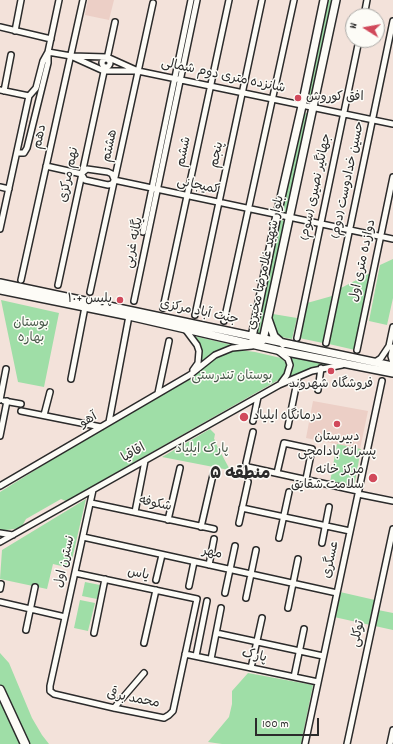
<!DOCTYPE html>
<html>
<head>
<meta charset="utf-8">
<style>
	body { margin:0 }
	#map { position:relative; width:393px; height:744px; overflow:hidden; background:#f3e2da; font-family:Dekko,sans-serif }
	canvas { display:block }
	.north { position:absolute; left:345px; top:8px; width:40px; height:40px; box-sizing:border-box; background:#fdfcf7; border:1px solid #a9a8a5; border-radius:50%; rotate:281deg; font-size:11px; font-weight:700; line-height:16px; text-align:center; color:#2b2b2b }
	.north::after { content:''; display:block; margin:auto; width:14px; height:18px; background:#d1495b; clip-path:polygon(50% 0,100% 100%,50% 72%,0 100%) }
	.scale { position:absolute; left:255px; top:718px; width:64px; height:18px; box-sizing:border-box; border:2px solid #2b2b2b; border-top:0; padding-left:5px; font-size:12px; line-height:14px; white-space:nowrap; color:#2b2b2b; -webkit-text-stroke:3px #fdfcf7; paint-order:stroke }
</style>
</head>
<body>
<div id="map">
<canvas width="393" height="744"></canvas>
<div class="north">N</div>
<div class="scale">100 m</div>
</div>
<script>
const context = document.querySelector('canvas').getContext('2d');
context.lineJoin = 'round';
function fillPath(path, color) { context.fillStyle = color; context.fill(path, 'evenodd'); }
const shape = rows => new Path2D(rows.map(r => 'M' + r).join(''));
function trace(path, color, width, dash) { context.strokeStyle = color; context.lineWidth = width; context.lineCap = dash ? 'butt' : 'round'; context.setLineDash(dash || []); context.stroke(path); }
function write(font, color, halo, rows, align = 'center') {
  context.font = font + ' Dekko,"Playpen Sans Arabic",sans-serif'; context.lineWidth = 3; context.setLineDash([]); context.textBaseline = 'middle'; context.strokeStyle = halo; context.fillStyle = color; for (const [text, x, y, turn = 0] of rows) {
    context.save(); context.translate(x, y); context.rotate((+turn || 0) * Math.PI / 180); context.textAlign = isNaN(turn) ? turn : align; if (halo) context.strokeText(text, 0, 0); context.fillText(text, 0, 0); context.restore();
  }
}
fillPath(shape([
	[88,0,114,0,109,20,85,15],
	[313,401,368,411,360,449,306,438]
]), '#eccfc6');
fillPath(shape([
	[327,0,333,0,311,100,309,101,307,99],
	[307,113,308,114,289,210,286,212,283,211,282,209,303,114],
	[280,220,282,220,285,222,262,332,260,335,258,334,257,331,258,323,279,222],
	[393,259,393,298,387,325,369,321,380,265],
	[370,273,355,350,329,344,341,288],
	[332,296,323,343,299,338,307,303],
	[1,300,59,313,44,387,18,382],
	[273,314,297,318,292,339,276,336,272,325],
	[194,336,237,346,230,346,225,348,213,354,198,365,201,357,201,348],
	[232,349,255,352,281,358,286,363,287,372,282,378,66,501,61,499,26,519,21,528,7,530,0,530,0,492,90,436,192,378,212,360],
	[290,357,330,365,312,369,297,374,286,381,294,367,292,360],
	[210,429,215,434,214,439,215,440,215,442,229,468,229,470,162,457],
	[337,444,361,449,354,487,330,482],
	[86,499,70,568,53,564,47,589,0,579,2,550],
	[85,582,100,585,97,599,82,596],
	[340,592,375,600,373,609,393,613,393,630,334,617],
	[80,600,95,603,88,631,74,628],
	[0,653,9,663,32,718,42,735,49,744,28,744,0,686],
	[248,673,313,685,301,744,222,744,208,742,229,717,232,704,232,691],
	[0,694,23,744,0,744]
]), '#9fdea7');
const minor = shape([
	[364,16,367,0],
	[0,27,51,39],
	[15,31,21,0],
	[48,52,71,56,107,57,138,71,393,124],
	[73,57,104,71,137,71],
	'102 63a4 4 0 1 1 8 0a4 4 0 1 1-8 0Z',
	[107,59,115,22],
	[0,90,29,96],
	[4,91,11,55],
	[17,153,24,153,27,148,48,63,48,52,59,0],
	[46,166,82,174],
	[82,173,87,169,108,172,112,174,114,179],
	[82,175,85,180,108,185,112,184,114,181],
	[114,180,393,239],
	[0,187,9,189],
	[0,229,29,96,36,88,43,61,48,52],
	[143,232,191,0],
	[21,280,83,0],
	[58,285,105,67],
	[90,292,153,3],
	[134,301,197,0],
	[163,308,229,0],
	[195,315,262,0],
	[224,321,294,0],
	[185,329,197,345,199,351,198,363,193,370],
	[297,338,359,40],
	[326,343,393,21],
	[393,347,391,356,393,363],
	[357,350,393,177],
	[278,351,288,359,290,365,287,375,281,383],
	[375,362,381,358,389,346,393,327],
	[71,379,85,307],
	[318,390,321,368],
	[158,393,169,341],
	[0,400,6,369],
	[4,401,21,404],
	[21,411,101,427],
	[44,415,50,392],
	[253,421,258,397],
	[109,422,129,316],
	[288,426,298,377],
	[253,432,246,463,246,465,248,467,358,491],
	[0,436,7,401],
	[277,473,284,443,312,449,306,479],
	[0,486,190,375,215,355,232,348,252,346],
	[358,494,393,501],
	[91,503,214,529],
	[242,508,350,531],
	[135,512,145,461],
	[168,520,180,468],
	[239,523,248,482],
	[201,527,213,475],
	[0,533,13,535],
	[83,537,337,593],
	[279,538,289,492],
	[0,542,279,385,312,371,342,365],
	[322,543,329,507],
	[209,565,214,539],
	[75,573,197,599,173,711,169,715,164,718,114,708,54,694,50,691,50,686,93,490],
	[156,580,162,555],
	[189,586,194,562],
	[0,589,1,584],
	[225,593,235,546],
	[246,598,256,550],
	[0,602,65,617],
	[288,608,298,559],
	[26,630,35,587],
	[94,633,105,579],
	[216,633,323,656],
	[144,643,156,590],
	[185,654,318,682],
	[196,656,207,601],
	[211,659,221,608],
	[251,668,262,618],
	[294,677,304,629],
	[114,708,144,673],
	[305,744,382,381],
	[347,744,393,529],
	[390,744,393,730]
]);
const major = shape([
	[324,0,302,106,277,215,252,337,256,345,263,340,336,0],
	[0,283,393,366],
	[0,290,129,316,277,350,393,373],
	[268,319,274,336,283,344]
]);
const highway = shape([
	[0,690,25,744]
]);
trace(minor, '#2b2b2b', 8);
trace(major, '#2b2b2b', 10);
trace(highway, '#2b2b2b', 11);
trace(minor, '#fdfcf7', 5);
trace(major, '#fdfcf7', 7);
trace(highway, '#fdfcf7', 8);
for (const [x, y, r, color] of [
	[298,98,4,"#d1495b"],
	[120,300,4,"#d1495b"],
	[331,371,4,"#d1495b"],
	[244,417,5,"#d1495b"],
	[337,424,4,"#d1495b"],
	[373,478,5,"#d1495b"]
]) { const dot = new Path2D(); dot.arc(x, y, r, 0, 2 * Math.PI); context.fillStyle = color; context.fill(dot); trace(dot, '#fdfcf7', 1.5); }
write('13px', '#2b2b2b', '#fdfcf7', [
	["شانزده متری دوم شمالی",223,77,12],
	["دهم",41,137,-78],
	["هشتم",111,146,-78],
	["ششم",185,152,-78],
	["پنجم",218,155,-78],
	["نهم مرکزی",70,175,-78],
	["حسین خدادوست (دوم)",349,180,-78],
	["کمیجانی",198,187,12],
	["جهانگیر نصیری (سوم)",317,187,-78],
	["یگانه غربی",135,243,-78],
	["دوازده متری اول",364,261,-78],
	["بلوار شهید غلامرضا مخبری",267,263,-78],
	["جنت آباد مرکزی",199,313,12],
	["آهو",89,421,-30],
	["اقاقیا",134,454,-29],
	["شکوفه",155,505,12],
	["مهر",212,554,12],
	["عسگری",332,560,-78],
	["نسترن اول",66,562,-77],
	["یاس",138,575,12],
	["توکلی",359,634,-78],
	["پارک",254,657,12],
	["محمد برقی",133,700,11]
]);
write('13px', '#2b2b2b', '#fdfcf7', [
	["افق کوروش",306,98],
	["پلیس +۱۰",112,300,"right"],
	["فروشگاه شهروند",331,385,"center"],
	["درمانگاه ایلیاد",253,417],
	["دبیرستان",337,438,"center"],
	["پسرانه بادامچی",337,453,"center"],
	["مرکز خانه",364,471,"right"],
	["سلامت شقایق",364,486,"right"]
], 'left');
write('13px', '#48584a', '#fdfcf7', [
	["بوستان",31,324],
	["بهاره",31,339],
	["بوستان تندرستی",232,377],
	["پارک ایلیاد",202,450]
]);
write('bold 17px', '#2b2b2b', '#fdfcf7', [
	["منطقه ۵",240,476]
]);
</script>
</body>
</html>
